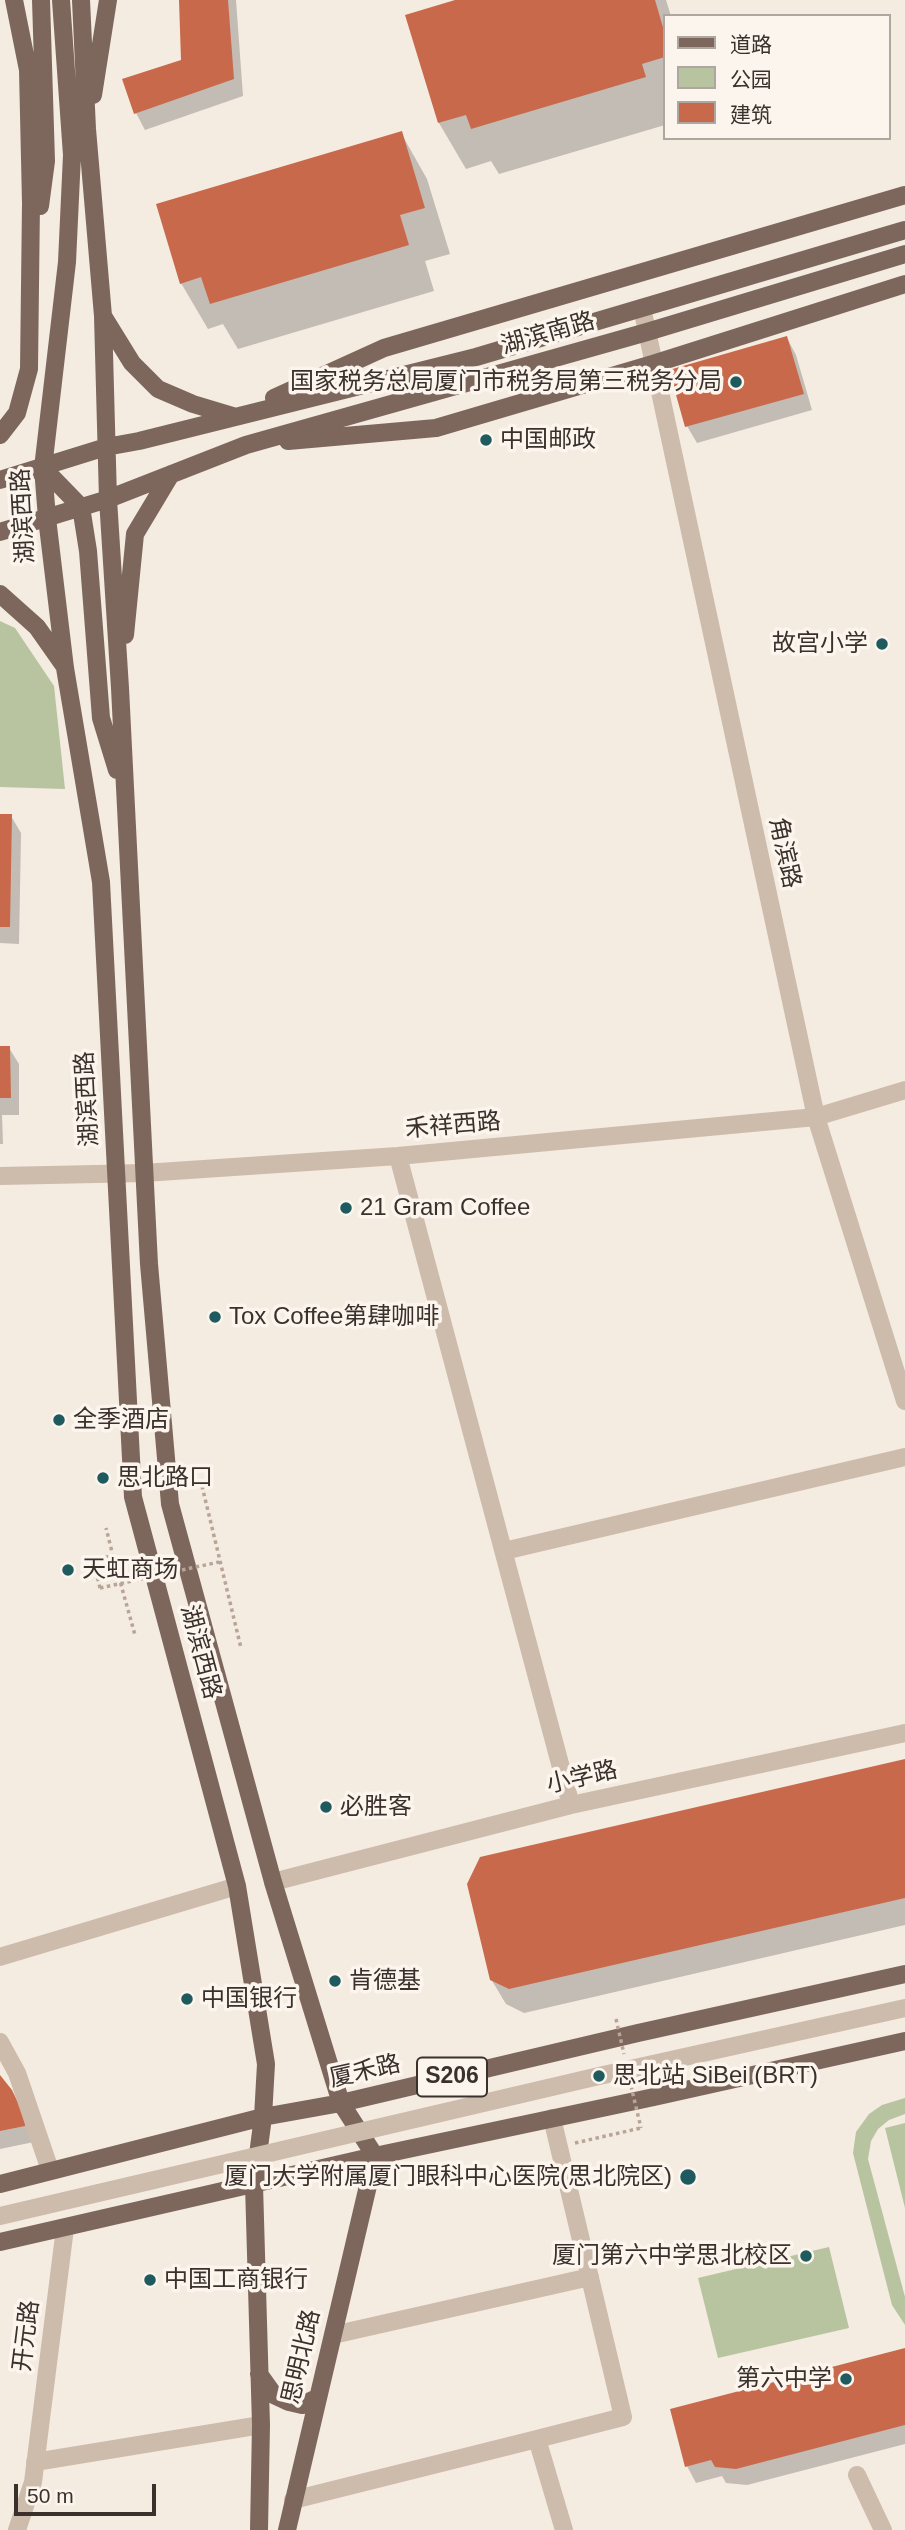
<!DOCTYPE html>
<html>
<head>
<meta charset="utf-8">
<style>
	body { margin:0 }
	#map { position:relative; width:905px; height:2530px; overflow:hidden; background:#f4ebe1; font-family:Helvetica,"Noto Sans SC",sans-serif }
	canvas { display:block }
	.legend { position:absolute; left:663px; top:14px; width:228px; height:126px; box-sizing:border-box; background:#fbf5ee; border:2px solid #aea6a0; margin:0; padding:9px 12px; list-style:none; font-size:21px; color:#3b302b }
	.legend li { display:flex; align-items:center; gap:14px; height:35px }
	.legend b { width:35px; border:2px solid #aea6a0 }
	.scale { position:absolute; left:14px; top:2484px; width:142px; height:32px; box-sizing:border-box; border:4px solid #3b302b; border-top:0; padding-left:9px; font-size:21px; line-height:24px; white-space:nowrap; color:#3b302b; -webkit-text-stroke:5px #fbf5ee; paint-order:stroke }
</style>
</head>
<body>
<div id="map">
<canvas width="905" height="2530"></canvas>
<ul class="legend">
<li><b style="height:9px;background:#7d675c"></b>道路</li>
<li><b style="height:19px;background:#b8c4a0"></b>公园</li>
<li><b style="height:19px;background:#c8694b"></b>建筑</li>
</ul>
<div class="scale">50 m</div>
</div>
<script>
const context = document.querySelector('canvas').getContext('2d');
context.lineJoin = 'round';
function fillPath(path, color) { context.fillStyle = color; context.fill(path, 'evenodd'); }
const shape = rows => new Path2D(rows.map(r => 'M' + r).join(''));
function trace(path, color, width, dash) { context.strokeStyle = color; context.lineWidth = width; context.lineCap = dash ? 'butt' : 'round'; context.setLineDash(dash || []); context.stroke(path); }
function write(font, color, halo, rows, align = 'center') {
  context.font = font + ' Helvetica,"Noto Sans SC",sans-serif'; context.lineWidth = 7; context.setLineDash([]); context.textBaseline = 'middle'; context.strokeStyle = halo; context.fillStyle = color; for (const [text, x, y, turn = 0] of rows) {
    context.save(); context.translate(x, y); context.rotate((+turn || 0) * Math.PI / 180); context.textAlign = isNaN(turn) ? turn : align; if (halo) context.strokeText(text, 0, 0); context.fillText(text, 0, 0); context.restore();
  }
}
fillPath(shape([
	[0,621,15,628,54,686,65,789,0,787],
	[905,2098,905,2114,889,2120,878,2129,871,2141,868,2159,905,2297,905,2325,892,2305,853,2153,856,2132,869,2114,882,2105],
	[905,2123,905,2208,885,2128],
	[829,2247,849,2328,718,2358,698,2278]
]), '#b8c4a0');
fillPath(shape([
	[180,0,236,0,243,96,145,130,136,113,183,61],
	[461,0,666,0,671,16,665,16,665,125,499,174,491,161,466,169,439,123,408,16],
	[401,133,427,179,450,254,425,261,434,291,238,349,223,324,208,329,181,283],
	[787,338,796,355,812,410,697,443,687,426],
	[0,816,11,816,21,833,19,944,0,943],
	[0,1048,9,1048,19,1064,19,1115,2,1115,3,1144,0,1144],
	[905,1761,905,1925,524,2013,506,2004,491,1979],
	[0,2077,11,2091,34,2142,0,2149],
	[905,2350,905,2444,747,2485,726,2483,722,2476,696,2483,687,2466]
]), '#0003');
fillPath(shape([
	[179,0,228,0,234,79,134,114,122,79,181,60],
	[455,0,655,0,665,34,665,57,642,64,646,77,471,129,466,115,438,123,405,15],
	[402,131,425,208,400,215,409,245,210,304,201,277,180,284,156,204],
	[787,336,804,394,685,427,669,370],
	[0,814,12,814,10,927,0,927],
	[0,1046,10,1046,11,1098,0,1098],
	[905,1759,905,1898,509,1989,490,1980,467,1884,480,1857],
	[0,2075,12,2090,25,2117,25,2126,0,2131],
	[905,2348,905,2425,736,2469,715,2467,711,2460,685,2467,670,2409]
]), '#c8694b');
trace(shape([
	[202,1486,241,1648],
	[113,1556,135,1635],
	[100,1588,93,1559,113,1556,106,1528],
	[575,2143,641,2128]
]), '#b9a596', 3.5, [3.5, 3.5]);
trace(shape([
	[642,308,816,1117,905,1401],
	[398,1156,571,1805],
	[0,1176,144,1173,398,1156,816,1117,905,1090],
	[504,1551,905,1457],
	[273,1882,571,1805,905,1733],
	[0,1957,237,1886],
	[0,2042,17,2073,50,2170],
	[333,2335,590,2277],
	[537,2439,623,2417,552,2118],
	[35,2462,261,2425],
	[857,2475,883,2530],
	[293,2500,537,2439,564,2530],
	[17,2530,33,2482,65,2228]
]), '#cdbbac', 18);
trace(shape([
	[61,0,72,155,67,262,43,468,47,518,65,668,101,882,133,1497,237,1886,266,2064,263,2117,254,2185,261,2425,259,2530],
	[81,0,87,129,103,316,108,499,120,688,149,1264,170,1504,273,1882,341,2103,375,2156,287,2530],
	[93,95,108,0],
	[40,206,46,161,41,0],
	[103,316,132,363,158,389,193,404,233,416],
	[274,398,384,348,905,195],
	[0,435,17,413,29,369,31,203,28,70,14,0],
	[288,441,436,428,653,364,905,284],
	[43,468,81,507,88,551,101,718,117,770],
	[0,480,106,447,139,441,476,357,905,230],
	[0,532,108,499,246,445,647,332,905,254],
	[0,594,37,627,63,664],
	[125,635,135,534,171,474],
	[0,2184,263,2117,341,2103,638,2033,905,1974],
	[0,2242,375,2156,654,2097,905,2041],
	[259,2374,274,2395,289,2402,302,2405,317,2398]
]), '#7d675c', 18);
trace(shape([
	[100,1588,219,1562],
	[616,2019,624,2054],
	[631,2086,641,2128]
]), '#b9a596', 3.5, [3.5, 3.5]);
trace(shape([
	[0,2216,599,2076,905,2008]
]), '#cdbbac', 18);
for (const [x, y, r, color] of [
	[736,382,7,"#1f5a5e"],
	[486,440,7,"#1f5a5e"],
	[882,644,7,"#1f5a5e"],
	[346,1208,7,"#1f5a5e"],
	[215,1317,7,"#1f5a5e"],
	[59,1420,7,"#1f5a5e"],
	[103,1478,7,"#1f5a5e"],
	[68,1570,7,"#1f5a5e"],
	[326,1807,7,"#1f5a5e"],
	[335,1981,7,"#1f5a5e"],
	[187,1999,7,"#1f5a5e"],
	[599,2076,7,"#1f5a5e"],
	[688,2177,9,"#1f5a5e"],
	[806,2256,7,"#1f5a5e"],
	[150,2280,7,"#1f5a5e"],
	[846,2379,7,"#1f5a5e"]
]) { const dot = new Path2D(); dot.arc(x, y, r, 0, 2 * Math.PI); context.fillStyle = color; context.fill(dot); trace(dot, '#fbf5ee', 2.5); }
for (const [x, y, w] of [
	[452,2077,70]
]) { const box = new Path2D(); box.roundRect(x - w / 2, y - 19.5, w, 39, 5); context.fillStyle = '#fbf5ee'; context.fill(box); trace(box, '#3b302b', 2); }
write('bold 23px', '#3b302b', null, [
	["S206",452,2077]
]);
write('24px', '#3b302b', '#fbf5ee', [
	["湖滨南路",548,334,-16],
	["湖滨西路",24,516,-93],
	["角滨路",784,853,78],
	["湖滨西路",88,1099,-93],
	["禾祥西路",453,1126,-5],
	["湖滨西路",200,1652,75],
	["小学路",582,1778,-13],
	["厦禾路",365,2072,-13],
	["开元路",27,2336,-83],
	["思明北路",302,2357,-77]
]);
write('24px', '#3b302b', '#fbf5ee', [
	["国家税务总局厦门市税务局第三税务分局",722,382,"right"],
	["中国邮政",500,440],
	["故宫小学",868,644,"right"],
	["21 Gram Coffee",360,1208],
	["Tox Coffee第肆咖啡",229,1317],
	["全季酒店",73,1420],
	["思北路口",117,1478],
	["天虹商场",82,1570],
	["必胜客",340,1807],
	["肯德基",349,1981],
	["中国银行",201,1999],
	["思北站 SiBei (BRT)",613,2076],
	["厦门大学附属厦门眼科中心医院(思北院区)",672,2177,"right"],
	["厦门第六中学思北校区",792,2256,"right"],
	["中国工商银行",164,2280],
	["第六中学",832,2379,"right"]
], 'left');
</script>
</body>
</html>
